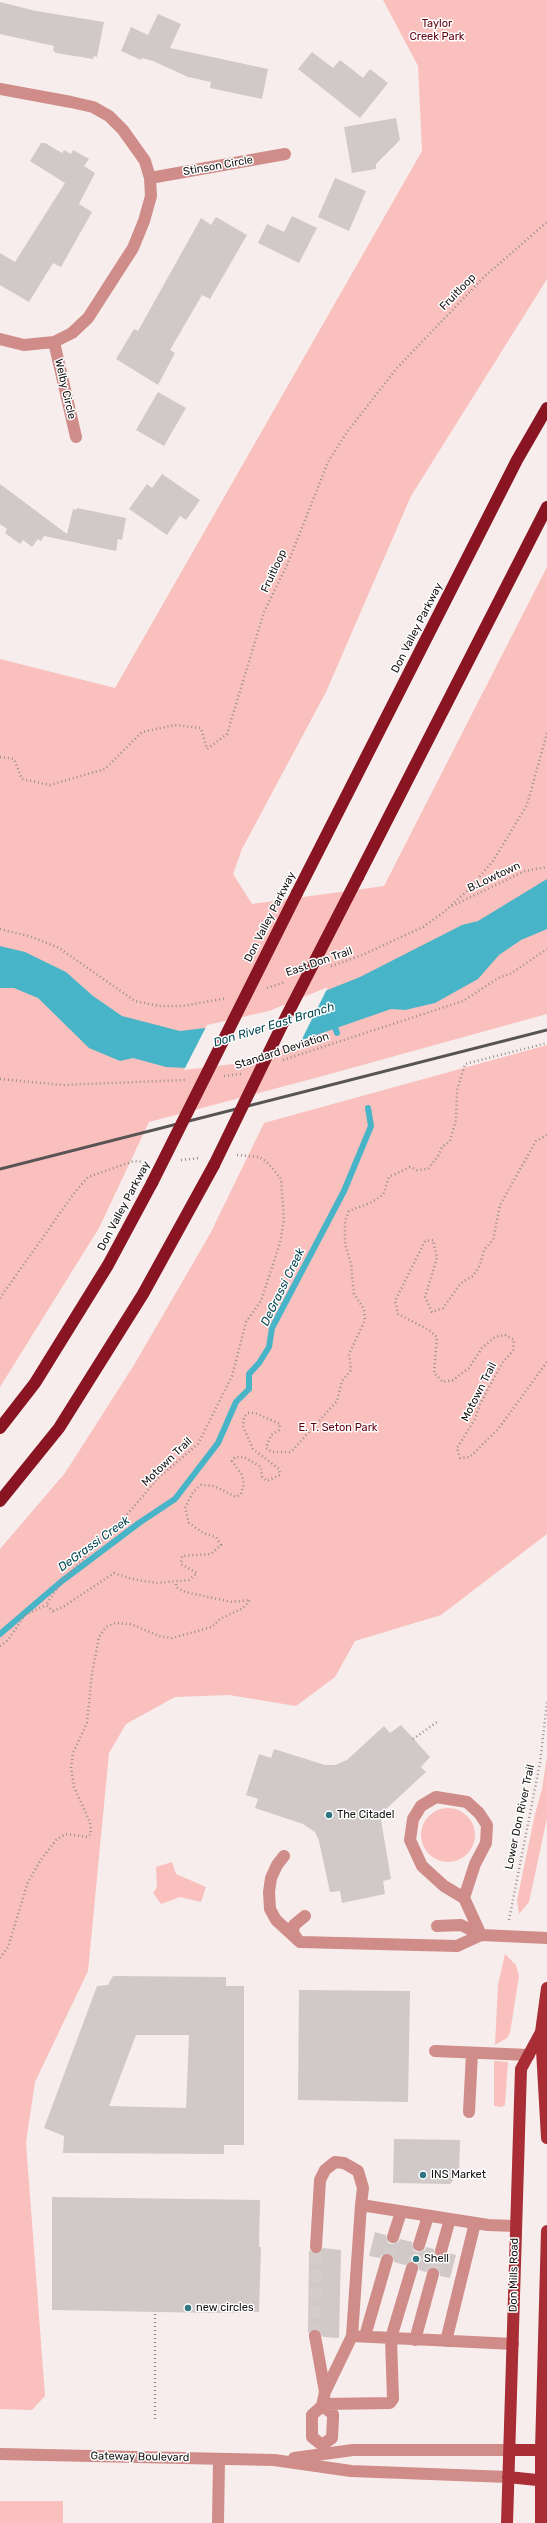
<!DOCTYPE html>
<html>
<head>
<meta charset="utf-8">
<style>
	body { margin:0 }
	canvas { display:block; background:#f6edec }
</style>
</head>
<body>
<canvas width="547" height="2523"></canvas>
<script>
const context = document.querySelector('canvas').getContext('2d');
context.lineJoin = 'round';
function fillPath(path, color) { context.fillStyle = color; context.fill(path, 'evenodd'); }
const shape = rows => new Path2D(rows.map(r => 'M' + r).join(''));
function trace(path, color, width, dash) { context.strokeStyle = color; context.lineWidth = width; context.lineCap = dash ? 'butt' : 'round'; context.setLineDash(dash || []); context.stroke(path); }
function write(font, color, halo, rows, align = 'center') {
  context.font = font + ' Rubik,sans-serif'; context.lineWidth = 3; context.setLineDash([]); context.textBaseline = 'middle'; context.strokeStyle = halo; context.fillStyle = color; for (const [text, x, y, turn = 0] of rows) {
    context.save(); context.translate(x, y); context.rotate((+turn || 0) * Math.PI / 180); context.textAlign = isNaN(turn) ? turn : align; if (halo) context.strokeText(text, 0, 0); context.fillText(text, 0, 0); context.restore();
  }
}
fillPath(shape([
	[383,0,547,0,547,279,411,496,326,692,242,849,233,874,252,904,384,886,547,567,547,1014,319,1077,149,1122,99,1228,0,1387,0,659,115,688,422,151,418,66],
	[547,1045,547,1534,441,1615,355,1641,335,1677,296,1706,229,1695,175,1697,126,1724,109,1753,88,1971,35,2082,26,2142,45,2396,32,2410,0,2409,0,1549,65,1473,134,1365,210,1234,264,1123],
	[547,1756,547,1818,529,1902,519,1914,517,1900,535,1814,542,1789],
	'421 1835a27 27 0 1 1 54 0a27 27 0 1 1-54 0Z',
	[172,1862,176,1874,206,1887,201,1902,180,1897,161,1904,153,1893,157,1887,156,1867],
	[505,1954,516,1965,519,1976,510,2033,507,2038,495,2045,498,1985],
	[494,2061,508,2062,505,2105,502,2107,494,2106],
	[0,2501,63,2501,63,2523,0,2523]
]), '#fac0bd');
fillPath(shape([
	[547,879,547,929,521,940,499,955,478,979,435,1003,405,1010,391,1009,242,1061,187,1068,166,1067,133,1058,120,1061,89,1048,38,998,14,988,0,988,0,946,25,952,66,972,93,996,122,1016,180,1031,205,1028,270,1013,360,977,462,925,478,921]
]), '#48b4c7');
fillPath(shape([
	[328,987,300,1043,242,1063,184,1070,207,1025,269,1011]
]), '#f6edec');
trace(shape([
	[333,1021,337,1033],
	[0,1634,62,1581,139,1523,175,1499,218,1443,236,1402,249,1389,249,1374,259,1363,269,1347,272,1328,344,1191,371,1126,368,1108]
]), '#48b4c7', 6);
fillPath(shape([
	[0,2,36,11,104,22,97,57,94,56,93,59,56,53,53,50,54,46,0,34],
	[158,14,181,24,170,48,268,69,262,99,210,88,211,82,188,77,153,61,142,58,141,60,121,51,131,27,148,35],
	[312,52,333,68,340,60,363,78,370,69,388,83,360,118,298,69],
	[396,118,400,140,376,164,376,169,352,173,344,127],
	[41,143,45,143,62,153,64,150,71,154,73,150,89,159,84,166,95,173,79,204,92,212,61,267,53,263,29,302,0,285,0,253,15,262,65,183,30,161],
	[335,178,366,191,349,231,318,217],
	[292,216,317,228,299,263,258,243,267,224,284,232],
	[216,217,247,235,210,299,202,295,170,350,175,353,158,385,116,359,134,329,138,331,201,218,211,225],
	[158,392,186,408,164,446,136,430],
	[162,474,200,500,186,520,180,516,167,535,129,509,147,484,152,488],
	[0,484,67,534,73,509,76,510,77,508,126,518,122,540,118,539,116,551,44,536,41,541,38,539,32,547,23,540,20,544,5,533,7,529,0,524],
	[401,1725,430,1757,421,1767,426,1772,385,1810,381,1820,391,1879,383,1881,385,1894,342,1903,340,1891,330,1892,319,1841,315,1832,303,1824,255,1808,258,1799,246,1795,259,1754,271,1758,274,1749,325,1765,335,1765,347,1760,384,1726,390,1733],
	[113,1976,226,1977,226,1986,244,1986,244,2145,224,2145,224,2154,63,2153,64,2136,44,2128,97,1986,108,1985],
	[136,2035,189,2035,186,2108,109,2106],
	[299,1990,410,1991,408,2102,298,2100],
	[394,2139,460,2140,459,2173,450,2184,393,2183],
	[52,2197,260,2200,259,2247,261,2247,259,2312,211,2313,52,2310],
	[375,2232,386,2235,387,2242,391,2244,398,2243,400,2239,412,2242,413,2250,417,2252,424,2251,426,2247,434,2249,434,2253,439,2258,443,2258,448,2253,456,2255,450,2278,440,2276,440,2272,435,2267,431,2267,426,2272,419,2270,418,2263,414,2261,405,2265,394,2262,393,2255,389,2253,382,2254,380,2258,369,2256],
	[323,2248,341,2250,339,2338,323,2337,317,2329,308,2333,309,2250,316,2254]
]), '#d1c9c8');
trace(shape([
	[387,2260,393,2237],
	[412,2268,419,2245],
	[433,2274,441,2251],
	[315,2336,316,2247]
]), '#d4cccb', 12, [12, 6]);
trace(shape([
	[0,757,14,759,22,779,50,785,105,769,142,732,175,725,201,728,207,749,227,734,264,612,288,563,328,462,347,432,397,368,484,277,547,222],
	[452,906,525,871,547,867],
	[0,929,32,937,59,948,135,1001,159,1006,183,1006,227,998],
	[331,966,360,956,423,927,444,912,470,888,493,861,527,805,547,733],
	[267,988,285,982],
	[283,1060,463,1001,500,977,510,974,547,949],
	[224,1076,241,1074],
	[0,1079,62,1085,185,1080],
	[547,1135,536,1141,500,1205,493,1240,484,1250,480,1265,473,1276,461,1283,443,1308,432,1312,425,1297,437,1258,433,1240,425,1241,395,1301,398,1314,429,1330,437,1337,434,1373,443,1382,453,1380,469,1368,482,1348,495,1337,505,1335,514,1340,513,1351,503,1362,480,1404,475,1419,457,1448,460,1458,470,1457,499,1428,547,1362],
	[237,1155,259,1157,267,1162,281,1179,284,1219,280,1243,261,1301,246,1322,232,1376,198,1444,157,1479,132,1509,62,1581,46,1605,53,1611,63,1607,114,1573,132,1579,157,1583,189,1580,197,1573,181,1564,182,1556,211,1554,221,1545,216,1537,203,1533,189,1523,185,1508,193,1492,201,1485,214,1486,236,1497,241,1494,244,1484,242,1475,232,1461,235,1457,244,1457,261,1467,262,1477,267,1481,280,1475,279,1469,253,1449,243,1426,244,1417,248,1413,255,1413,280,1424,279,1430,271,1435,266,1448,272,1452,291,1452,337,1401,342,1381,351,1370,349,1354,365,1320,364,1309,354,1294,351,1264,345,1244,345,1221,349,1211,370,1203,383,1195,389,1177,410,1167,417,1170,428,1169,438,1156,442,1147,450,1141,456,1120,457,1090,465,1064,547,1043],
	[181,1160,200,1158],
	[0,1298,75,1192,88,1177,134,1161,145,1162],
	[0,1646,8,1640,25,1615,46,1605],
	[413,1739,437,1722],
	[509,1920,540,1763,547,1702],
	[0,1958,8,1947,28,1882,40,1861,57,1839,66,1834,87,1837,91,1834,90,1822,74,1787,71,1768,73,1753,87,1723,92,1673,99,1637,106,1627,115,1623,131,1624,159,1636,172,1638,212,1627,220,1619,243,1608,250,1600,232,1602,185,1592,176,1587,176,1582],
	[155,2419,155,2311]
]), '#968f8f', 2.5, [1, 3]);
trace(shape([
	[0,89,71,102,93,107,109,116,123,130,145,161,150,178,151,196,144,221,133,248,88,318,72,333,54,342,24,345,0,339],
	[150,178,285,154],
	[54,342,76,437],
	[284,1856,277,1865,271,1878,269,1892,270,1909,276,1920,300,1942,457,1946,481,1935],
	[464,1898,475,1864,486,1843,487,1825,479,1813,467,1802,436,1797,421,1806,413,1819,410,1840,422,1866,444,1886,464,1898,481,1935,547,1938],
	[437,1926,461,1925,481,1935],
	[298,1940,293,1933,294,1925,305,1916],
	[435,2051,529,2055],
	[469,2112,472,2053],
	[393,2237,401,2212],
	[419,2245,428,2216],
	[316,2247,320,2180,325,2170,335,2162,344,2163,358,2171,363,2188,361,2205],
	[441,2251,450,2219],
	[315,2336,325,2392],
	[365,2336,387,2260],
	[415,2340,433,2274],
	[446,2341,475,2223],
	[513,2344,352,2336,361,2205,488,2225,515,2226],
	[323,2404,390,2403,393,2399,391,2338,412,2268],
	[322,2445,312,2437,312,2415,322,2406,325,2392,352,2336],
	[322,2445,332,2438,333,2418,333,2414,322,2406],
	[0,2454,274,2460,351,2471,508,2477],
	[294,2458,353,2450,510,2450],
	[218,2523,219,2459]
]), '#d08c89', 12);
trace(shape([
	[547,1988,541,2032,547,2138],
	[510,2450,547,2450],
	[508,2477,547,2481],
	[507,2523,521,2069,541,2032],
	[541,2523,541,2450,547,2231]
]), '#a82d35', 12);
trace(shape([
	[358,877,547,507],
	[297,893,517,460,547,408],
	[0,1428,35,1383,108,1265,152,1183],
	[0,1501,59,1428,143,1294,214,1165]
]), '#891522', 12);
trace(shape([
	[0,1169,547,1030]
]), '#595454', 3);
trace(shape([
	[214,1165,286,1017,358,877],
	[152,1183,297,893]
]), '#891522', 12);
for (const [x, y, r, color] of [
	[329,1815,4,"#307682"],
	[423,2175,4,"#307682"],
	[416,2259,4,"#307682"],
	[188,2308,4,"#307682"]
]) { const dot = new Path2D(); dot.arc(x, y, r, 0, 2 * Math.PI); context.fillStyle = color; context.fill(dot); trace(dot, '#fff', 1.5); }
write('11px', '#5e000e', '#fff', [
	["Taylor",437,24],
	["Creek Park",437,37],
	["E. T. Seton Park",338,1428]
]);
write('11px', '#161313', '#fff', [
	["Stinson Circle",218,166,-10],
	["Fruitloop",458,292,-46],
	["Welby Circle",65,389,77],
	["Fruitloop",274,571,-65],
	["Don Valley Parkway",417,628,-63],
	["B.Lowtown",494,877,-25],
	["Don Valley Parkway",270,917,-63],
	["East Don Trail",319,962,-19],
	["Standard Deviation",282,1051,-18],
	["Don Valley Parkway",124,1206,-62],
	["Motown Trail",479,1392,-63],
	["Motown Trail",167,1462,-44],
	["Lower Don River Trail",520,1817,-78],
	["Don Mills Road",514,2275,-89],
	["Gateway Boulevard",140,2457,1]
]);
write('11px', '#161313', '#fff', [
	["The Citadel",337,1815],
	["INS Market",431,2175],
	["Shell",424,2259],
	["new circles",196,2308]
], 'left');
write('italic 12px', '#074a54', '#fff', [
	["Don River East Branch",274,1025,-17],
	["DeGrassi Creek",283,1287,-64],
	["DeGrassi Creek",94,1544,-36]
]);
</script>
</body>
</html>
